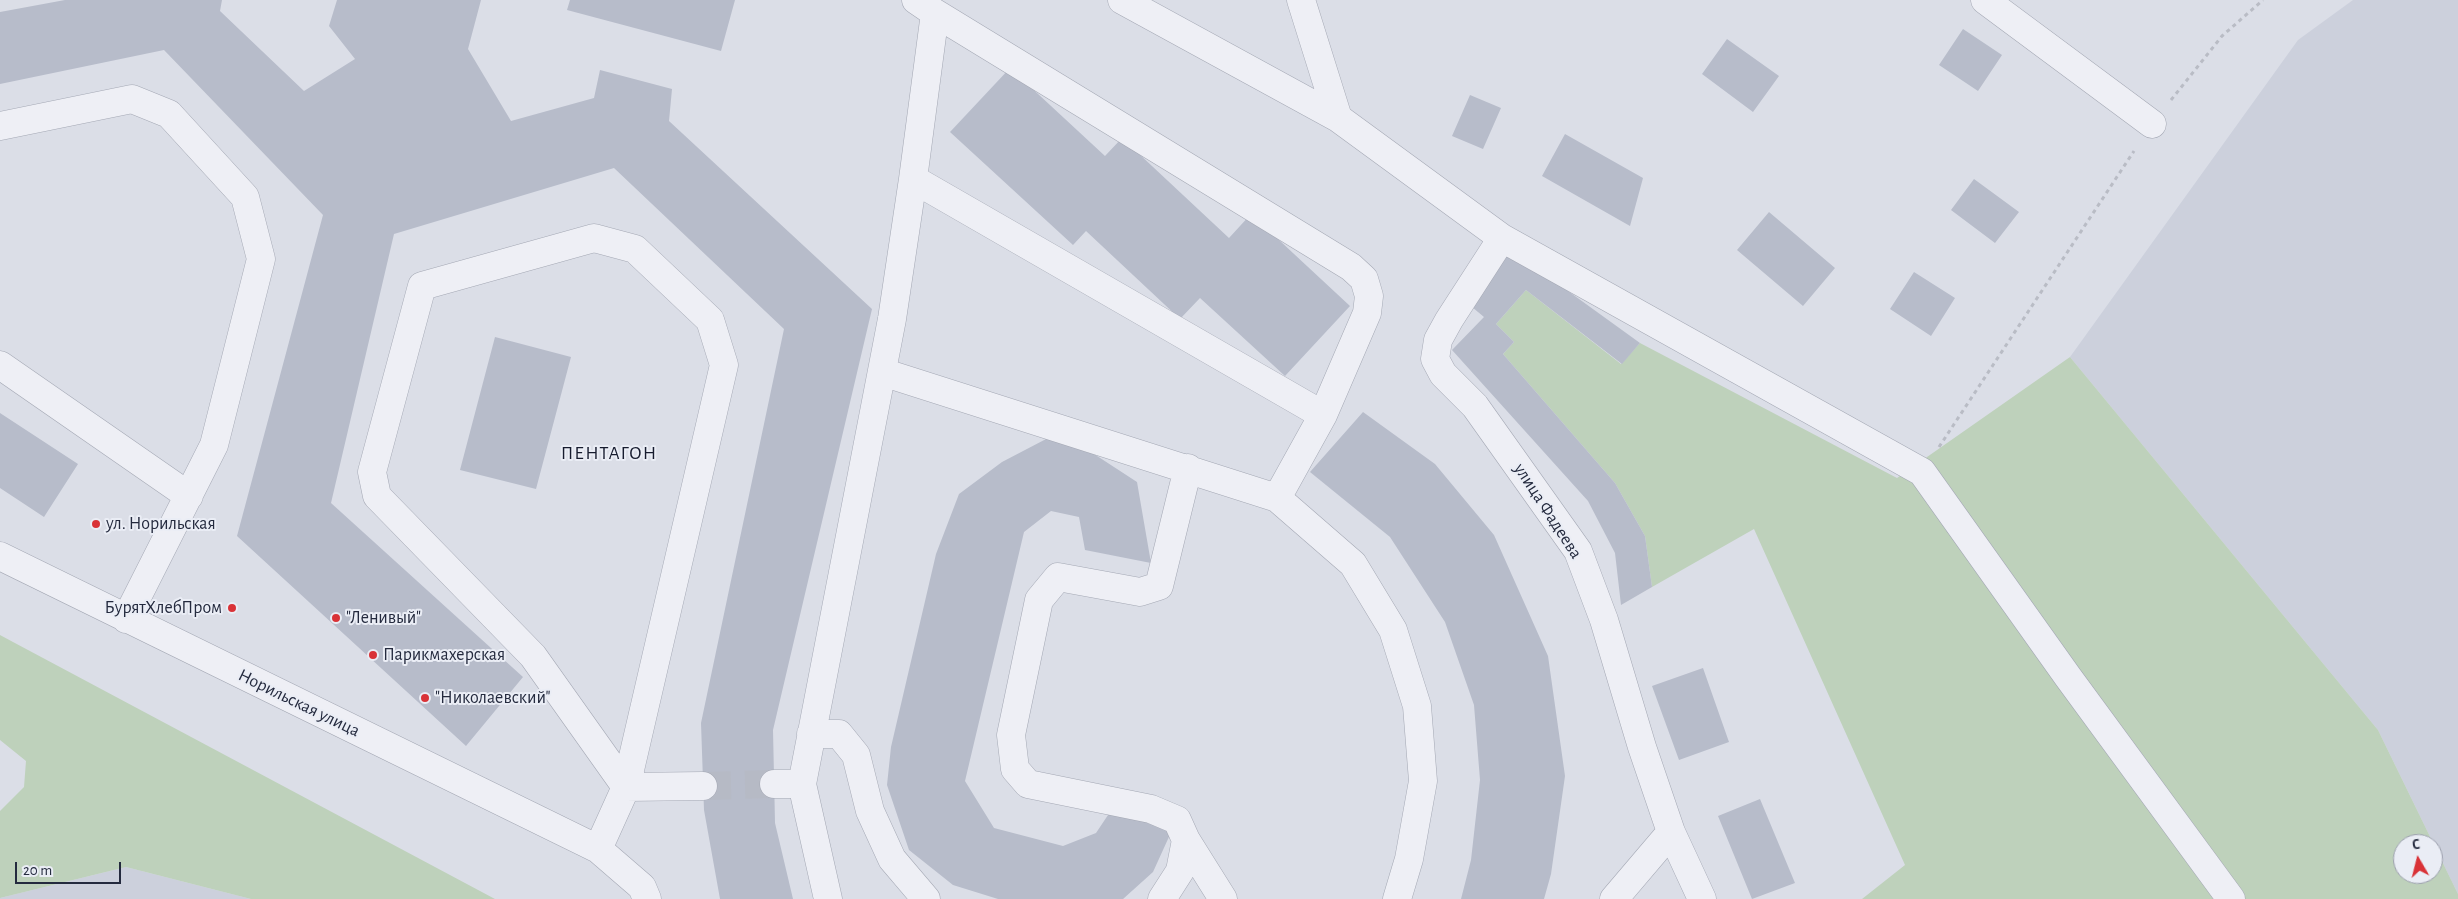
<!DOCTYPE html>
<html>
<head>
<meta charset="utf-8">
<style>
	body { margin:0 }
	#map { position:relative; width:2458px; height:899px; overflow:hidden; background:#dbdee7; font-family:"Alegreya Sans",sans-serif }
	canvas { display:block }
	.north { position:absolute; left:2393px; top:834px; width:50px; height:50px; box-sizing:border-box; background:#eaedf5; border:1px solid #9b9fac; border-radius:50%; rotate:352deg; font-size:14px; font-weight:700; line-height:20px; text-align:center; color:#242a3e }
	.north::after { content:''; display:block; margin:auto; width:18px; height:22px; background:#d93237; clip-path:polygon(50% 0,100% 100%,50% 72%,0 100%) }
	.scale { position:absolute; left:15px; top:862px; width:106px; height:22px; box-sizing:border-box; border:2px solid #242a3e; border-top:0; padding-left:6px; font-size:15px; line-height:18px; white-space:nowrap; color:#242a3e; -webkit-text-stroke:4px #eaedf5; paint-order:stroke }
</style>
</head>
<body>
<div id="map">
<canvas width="2458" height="899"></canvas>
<div class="north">С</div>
<div class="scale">20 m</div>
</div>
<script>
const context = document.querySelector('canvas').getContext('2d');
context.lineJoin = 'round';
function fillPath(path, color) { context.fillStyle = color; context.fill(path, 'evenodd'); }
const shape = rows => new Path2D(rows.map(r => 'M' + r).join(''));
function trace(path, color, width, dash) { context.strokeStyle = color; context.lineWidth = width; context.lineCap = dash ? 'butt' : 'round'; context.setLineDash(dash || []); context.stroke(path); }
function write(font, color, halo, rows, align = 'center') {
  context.font = font + ' "Alegreya Sans",sans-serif'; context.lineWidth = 4; context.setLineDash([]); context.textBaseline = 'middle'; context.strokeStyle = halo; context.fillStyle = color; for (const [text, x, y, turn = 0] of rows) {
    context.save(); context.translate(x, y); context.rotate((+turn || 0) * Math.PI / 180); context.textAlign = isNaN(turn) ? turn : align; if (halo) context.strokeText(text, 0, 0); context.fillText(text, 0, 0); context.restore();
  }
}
fillPath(shape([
	[2353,0,2458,0,2458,894,2378,730,2070,357,2298,40],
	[126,867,251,899,0,899,0,898]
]), '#ccd0dc');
fillPath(shape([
	[1526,290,1621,364,1640,343,1897,478,2070,357,2378,730,2458,894,2458,899,1862,899,1905,865,1754,529,1652,587,1645,536,1615,483,1503,354,1514,342,1496,324],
	[2403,844,2433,844,2433,874,2403,874],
	[0,635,13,642,495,899,251,899,126,867,0,898,0,811,24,787,26,761,0,740]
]), '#bed1bb');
fillPath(shape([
	[65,0,222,0,220,11,304,91,355,59,329,26,337,0,481,0,468,49,511,121,594,98,600,70,672,89,669,121,872,309,773,730,775,823,793,899,720,899,704,810,701,723,784,329,614,168,394,234,331,503,523,677,466,746,237,536,323,215,164,50,0,84,0,12],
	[570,0,735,0,721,51,567,10],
	[1963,29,2002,55,1978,91,1939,65],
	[1727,39,1779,76,1753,112,1702,74],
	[1010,68,1105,156,1122,138,1229,238,1251,214,1350,306,1285,376,1200,298,1180,319,1086,231,1073,245,950,132],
	[1470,95,1501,108,1483,149,1452,136],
	[1565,134,1643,178,1630,226,1542,176],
	[1974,179,2019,212,1995,243,1951,210],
	[1769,212,1835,268,1803,306,1737,250],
	[1507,247,1640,343,1622,364,1526,290,1496,324,1514,342,1503,354,1615,483,1645,536,1652,587,1621,605,1615,553,1588,501,1452,350,1484,317,1466,302],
	[1914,272,1955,298,1931,336,1890,309],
	[495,337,571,357,536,489,460,470],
	[1363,412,1435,464,1494,535,1548,656,1565,776,1551,874,1544,899,1461,899,1471,860,1480,780,1474,705,1445,622,1390,537,1310,472],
	[0,413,78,464,44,517,0,488],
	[1048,438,1094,454,1137,482,1151,563,1085,550,1079,517,1051,511,1024,532,965,781,994,828,1063,846,1096,833,1110,812,1173,828,1153,872,1123,899,998,899,953,885,909,850,887,785,891,747,936,554,959,494,1002,462],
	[1703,668,1729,742,1679,760,1652,686],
	[1760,799,1795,883,1752,899,1718,816]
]), '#b7bcca');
trace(shape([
	[703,786,774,784]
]), '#b6bac5', 28, [28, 14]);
const minor = shape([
	[1122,0,1338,118,1502,238,1922,472,2068,677,2231,899],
	[1301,0,1338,118],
	[1985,0,2152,124],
	[935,13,1351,267,1364,279,1369,296,1367,313,1323,415,1277,498],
	[0,126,132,99,169,114,245,197,261,259,214,445,126,619],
	[913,179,1323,415],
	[1502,238,1449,320,1438,340,1435,359,1443,374,1475,406,1578,551,1604,620,1642,747,1671,832,1702,899],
	[0,365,189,496],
	[882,372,1277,498,1353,564,1393,630,1417,706,1423,781,1409,859,1397,899],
	[0,556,598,849,642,887,647,899],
	[811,734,839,734,856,755,870,811,892,859,926,899],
	[774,784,802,784],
	[1186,840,1223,899],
	[598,849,626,787,724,365,710,320,635,249,594,238,422,286,372,472,377,496,533,656,626,787,703,786],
	[828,899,802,784,892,319,913,179,935,13,916,0],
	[1162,899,1180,871,1186,840,1177,820,1151,809,1028,784,1015,769,1011,735,1039,600,1058,577,1140,592,1159,586,1188,468],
	[1614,899,1671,832]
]);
trace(minor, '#a4a8b4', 29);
trace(shape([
	[2171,100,2222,36,2263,0],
	[1939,447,2134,151]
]), '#b9bcc5', 3, [4, 4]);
trace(minor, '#eeeff5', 28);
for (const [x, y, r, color] of [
	[96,524,5,"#d93237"],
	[232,608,5,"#d93237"],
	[336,618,5,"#d93237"],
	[373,655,5,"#d93237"],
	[425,698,5,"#d93237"]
]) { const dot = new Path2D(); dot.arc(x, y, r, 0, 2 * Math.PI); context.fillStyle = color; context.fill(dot); trace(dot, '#eaedf5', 2); }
write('18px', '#242a3e', '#eaedf5', [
	["улица Фадеева",1548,511,57],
	["Норильская улица",299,703,26]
]);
write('18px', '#242a3e', '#eaedf5', [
	["ул. Норильская",106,524],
	["БурятХлебПром",222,608,"right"],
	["\"Ленивый\"",346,618],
	["Парикмахерская",383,655],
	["\"Николаевский\"",435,698]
], 'left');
context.letterSpacing = '1px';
write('19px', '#161b2e', '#eaedf5', [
	["ПЕНТАГОН",609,453]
]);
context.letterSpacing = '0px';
</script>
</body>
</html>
